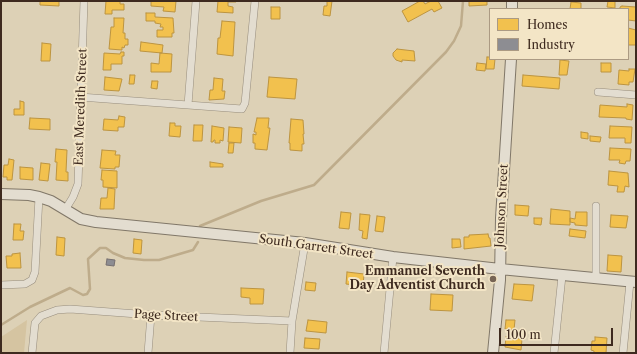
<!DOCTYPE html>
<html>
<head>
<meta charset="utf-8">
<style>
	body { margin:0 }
	#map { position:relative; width:637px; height:354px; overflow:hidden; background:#ddd1b6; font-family:"Libre Caslon Text",serif }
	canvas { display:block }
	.frame { position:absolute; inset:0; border:2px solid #3e2a1f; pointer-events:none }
	.legend { position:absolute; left:489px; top:8px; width:140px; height:52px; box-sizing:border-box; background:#f3e5c6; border:1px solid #ab9a83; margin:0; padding:5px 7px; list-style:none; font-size:12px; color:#3e2a1f }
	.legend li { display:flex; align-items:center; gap:8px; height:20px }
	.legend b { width:20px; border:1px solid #ab9a83 }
	.scale { position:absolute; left:499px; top:328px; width:114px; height:18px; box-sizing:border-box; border:2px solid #3e2a1f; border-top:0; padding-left:5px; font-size:12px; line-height:14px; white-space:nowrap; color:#3e2a1f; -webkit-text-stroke:3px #f3e5c6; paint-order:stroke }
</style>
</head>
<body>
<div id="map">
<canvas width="637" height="354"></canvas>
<div class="frame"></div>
<ul class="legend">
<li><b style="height:11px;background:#f2c14e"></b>Homes</li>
<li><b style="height:11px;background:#8d8d92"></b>Industry</li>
</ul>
<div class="scale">100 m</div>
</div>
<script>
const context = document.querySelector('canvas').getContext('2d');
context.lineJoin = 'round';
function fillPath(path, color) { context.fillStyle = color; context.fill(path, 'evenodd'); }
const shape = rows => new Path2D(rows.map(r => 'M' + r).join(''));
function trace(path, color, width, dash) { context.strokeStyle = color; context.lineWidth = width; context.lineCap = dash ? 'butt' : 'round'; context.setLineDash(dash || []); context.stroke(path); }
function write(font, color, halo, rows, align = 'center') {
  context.font = font + ' "Libre Caslon Text",serif'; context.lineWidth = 4; context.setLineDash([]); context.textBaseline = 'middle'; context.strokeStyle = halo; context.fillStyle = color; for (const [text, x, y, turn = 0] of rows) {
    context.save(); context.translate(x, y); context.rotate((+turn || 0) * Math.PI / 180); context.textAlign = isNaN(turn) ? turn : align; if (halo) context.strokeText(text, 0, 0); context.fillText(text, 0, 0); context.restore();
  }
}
fillPath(shape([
	[27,320,24,353,1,353,1,337]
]), '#d5c4a1');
const homes = shape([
	[40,1,59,1,59,6,40,5,40,1],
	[106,1,120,1,120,4,124,4,124,10,112,10,112,14,105,14,106,1],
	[151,1,176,1,175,12,163,11,164,7,151,6,151,1],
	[218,1,236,1,236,2,228,2,228,6,233,7,233,13,217,12,218,1],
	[327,1,332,1,330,16,323,15,324,6,327,6,327,1],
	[420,1,423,1,425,4,431,1,438,1,442,8,434,12,432,9,408,22,402,11,420,1],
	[469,1,487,1,487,5,469,6,469,1],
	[608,1,615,1,615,8,607,7,608,1],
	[571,2,581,3,581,9,570,9,571,2],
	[622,6,636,7,636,21,628,20,628,9,613,9,620,9,620,7,622,6],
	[271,7,280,7,280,19,271,19,271,7],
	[146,13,155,13,155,17,173,18,174,33,172,33,172,37,157,37,157,30,163,30,163,27,160,27,161,24,155,23,155,21,146,21,146,13],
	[114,18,124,18,123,33,125,33,125,39,128,39,128,45,125,45,124,48,122,47,122,50,109,49,111,27,114,27,114,18],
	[222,21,235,22,233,56,217,54,218,38,220,38,222,21],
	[628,28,636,30,636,45,628,45,628,28],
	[141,42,163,45,162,53,140,51,141,42],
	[42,43,51,44,50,61,41,61,42,43],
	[397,49,414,51,415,61,402,60,402,62,396,60,393,56,393,53,397,49],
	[121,52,124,52,124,56,122,56,122,64,111,64,111,70,103,70,104,53,120,54,121,52],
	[160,53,172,54,171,72,151,72,151,63,159,64,160,53],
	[487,57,490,57,490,59,495,59,494,69,486,69,487,57],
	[560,60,569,61,567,75,559,75,560,60],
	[477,63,486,64,485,71,476,70,477,63],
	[601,63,611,63,611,72,601,72,601,63],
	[629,69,635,69,633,82,629,82,629,85,618,84,619,70,629,71,629,69],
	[130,75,135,75,134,84,129,84,130,75],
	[523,75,560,78,559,89,522,86,523,75],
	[105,77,122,79,119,91,104,90,105,77],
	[269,77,297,79,295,99,267,97,269,77],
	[214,78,223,79,222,91,225,91,224,99,209,100,210,90,213,90,214,78],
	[152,81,158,81,157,89,151,88,152,81],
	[20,101,24,102,24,115,14,115,14,109,20,109,20,101],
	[627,104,633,105,632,120,626,119,626,118,599,117,600,105,627,107,627,104],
	[119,116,125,117,124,127,118,127,118,131,103,130,104,119,118,120,119,116],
	[30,118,50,119,50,130,29,129,30,118],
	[257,118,269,118,268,128,270,128,267,150,255,149,255,143,253,143,253,134,256,135,256,132,254,132,257,118],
	[291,119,303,120,304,134,303,134,304,144,302,144,302,151,290,150,290,143,289,143,291,119],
	[170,123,175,123,175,126,181,126,180,137,169,136,170,123],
	[194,125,203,125,202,141,193,141,194,125],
	[212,126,224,128,223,141,220,140,220,143,215,143,215,140,214,140,213,142,211,142,212,126],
	[610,126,632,127,631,143,625,143,625,138,609,138,610,126],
	[229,127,242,128,241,143,228,142,229,127],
	[581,132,588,133,588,139,581,138,581,132],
	[590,136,601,137,600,142,590,141,590,136],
	[229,143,234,143,233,153,228,153,229,143],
	[610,148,631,149,630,161,626,161,625,164,619,163,620,160,609,160,610,148],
	[56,149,67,150,66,172,68,172,68,181,56,180,57,162,55,162,56,149],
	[102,150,116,151,115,155,120,155,119,167,115,167,115,169,100,168,102,150],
	[9,159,14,160,12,180,7,180,7,177,3,177,4,165,8,165,9,159],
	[210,162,223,164,223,167,210,167,210,162],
	[41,163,50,164,48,181,39,180,41,163],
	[20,167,33,168,33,180,20,179,20,167],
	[102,170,117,171,117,188,103,187,103,180,101,180,102,170],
	[609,171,628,173,629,187,625,186,624,192,617,192,618,186,608,185,609,171],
	[108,188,115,189,114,209,100,209,101,198,107,198,108,188],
	[515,205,529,206,528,216,515,215,515,205],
	[551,209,570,211,570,225,550,224,551,209],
	[341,212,351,213,349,229,339,228,341,212],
	[576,212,587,212,587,226,575,225,575,223,570,222,570,218,575,219,576,212],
	[360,214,370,215,367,239,362,238,363,231,359,230,360,214],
	[611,215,628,216,626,228,610,227,611,215],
	[377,216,385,217,383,232,375,231,377,216],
	[534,218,542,218,541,225,534,224,534,218],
	[14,224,21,224,20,231,24,231,23,240,13,240,14,224],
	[570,229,586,231,585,238,569,236,570,229],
	[488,234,489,238,490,238,491,246,464,249,464,237,469,237,469,235,488,234],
	[57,237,65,238,64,256,56,255,57,237],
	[134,239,142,240,141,254,133,253,134,239],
	[452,239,460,239,461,247,452,248,452,239],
	[20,253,21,268,7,268,6,256,12,256,12,254,20,253],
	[608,255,622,256,621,272,607,271,608,255],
	[347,272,364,274,363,286,346,284,347,272],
	[306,282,316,283,315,291,305,290,306,282],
	[514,284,534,285,532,301,512,299,514,284],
	[241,288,264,289,263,304,250,304,250,298,241,297,241,288],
	[431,294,453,295,452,311,430,310,431,294],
	[308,320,327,322,326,333,306,331,308,320],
	[506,320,515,320,514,330,505,329,506,320],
	[506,337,522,339,521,350,505,347,506,337],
	[595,337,607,338,606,353,594,353,594,351,591,350,592,341,595,341,595,337],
	[305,338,320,339,319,349,304,348,305,338]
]);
fillPath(homes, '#f2c14e');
trace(homes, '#bc9440', 1);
const industry = shape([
	[107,259,115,260,114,266,106,265,107,259]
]);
fillPath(industry, '#8d8d92');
trace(industry, '#756f70', 1);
trace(shape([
	[200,226,261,201,314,185,446,52,454,41,461,26,463,1],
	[1,325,30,307,70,288,83,295,87,294,90,289,88,259,100,248,106,248,113,253,125,258,144,260,159,260,193,250,198,242]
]), '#beac8b', 2.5);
const street = shape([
	[598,92,636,95],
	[80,97,242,109,245,103,255,1],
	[188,105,196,1],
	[65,210,73,197,78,184,84,1],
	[596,279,596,206],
	[1,285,25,284,32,280,35,272,39,197],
	[32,353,35,323,41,316,57,310,70,309,151,315,292,321],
	[148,353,151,315],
	[290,353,292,321,305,243],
	[384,353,393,257],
	[554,353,562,276],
	[623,353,630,282]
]);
const secondary = shape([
	[512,9,512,1],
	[1,194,29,195,39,197,51,201,81,219,96,222,305,243,393,257,500,269,636,282],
	[493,353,500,280,501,218,511,59]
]);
trace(street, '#978d7d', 8);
trace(secondary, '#807768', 12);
trace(street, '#e3ddd0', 7);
trace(secondary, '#e3ddd0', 10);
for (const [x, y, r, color] of [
	[493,279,4,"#766454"]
]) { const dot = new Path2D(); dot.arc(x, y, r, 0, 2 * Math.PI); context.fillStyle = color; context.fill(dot); trace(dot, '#f3e5c6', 1.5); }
write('12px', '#3e2a1f', '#f3e5c6', [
	["East Meredith Street",81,107,-88],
	["Johnson Street",502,206,-87],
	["South Garrett Street",316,247,8],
	["Page Street",166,316,3]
]);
write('bold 12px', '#3e2a1f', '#f3e5c6', [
	["Emmanuel Seventh",485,272],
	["Day Adventist Church",485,286]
], 'right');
</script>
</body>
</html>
